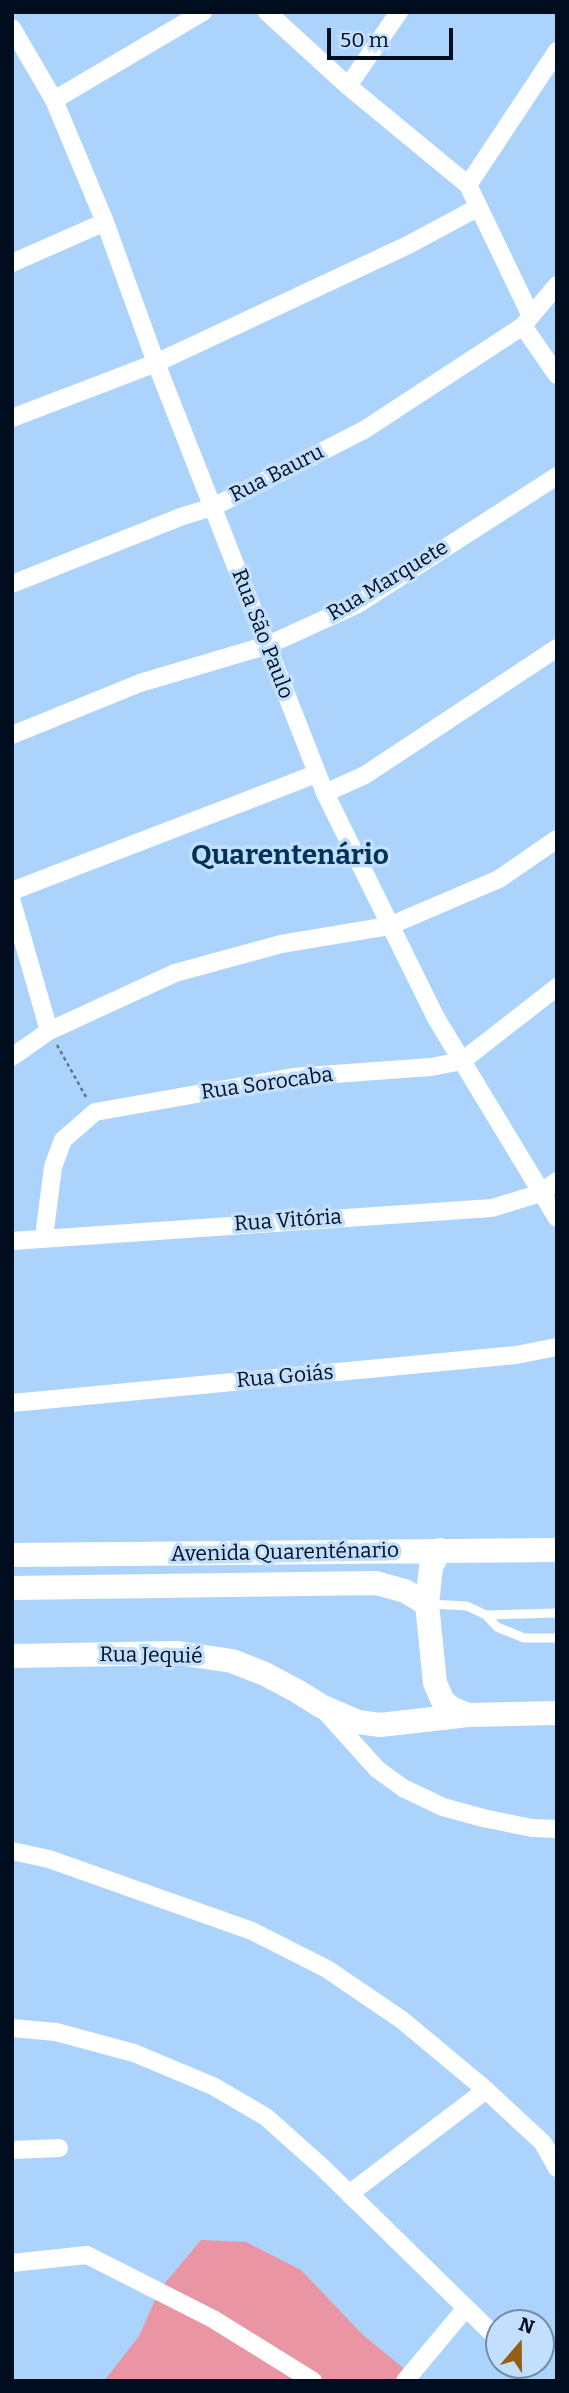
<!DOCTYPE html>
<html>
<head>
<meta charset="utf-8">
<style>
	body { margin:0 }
	#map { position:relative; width:569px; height:2393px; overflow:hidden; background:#acd3fb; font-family:Bitter,serif }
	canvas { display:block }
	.frame { position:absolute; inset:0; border:14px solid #000d1e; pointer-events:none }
	.north { position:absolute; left:485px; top:2309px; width:70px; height:70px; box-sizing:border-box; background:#c2dffd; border:2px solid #748ba4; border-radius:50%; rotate:20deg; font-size:19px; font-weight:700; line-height:28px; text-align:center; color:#000d1e }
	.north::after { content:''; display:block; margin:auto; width:24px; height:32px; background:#945f14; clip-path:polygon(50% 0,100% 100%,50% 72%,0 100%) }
	.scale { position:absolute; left:327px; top:28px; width:126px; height:32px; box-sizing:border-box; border:4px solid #000d1e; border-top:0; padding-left:9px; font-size:21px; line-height:24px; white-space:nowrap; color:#000d1e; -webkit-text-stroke:5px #c2dffd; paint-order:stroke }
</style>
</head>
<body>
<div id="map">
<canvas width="569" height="2393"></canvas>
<div class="frame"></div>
<div class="north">N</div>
<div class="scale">50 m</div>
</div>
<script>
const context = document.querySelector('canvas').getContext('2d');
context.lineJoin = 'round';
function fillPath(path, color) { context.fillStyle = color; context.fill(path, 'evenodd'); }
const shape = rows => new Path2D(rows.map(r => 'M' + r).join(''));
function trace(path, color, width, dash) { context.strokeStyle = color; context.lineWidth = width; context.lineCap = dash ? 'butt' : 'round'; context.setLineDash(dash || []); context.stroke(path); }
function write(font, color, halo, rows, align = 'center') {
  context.font = font + ' Bitter,serif'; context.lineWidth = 7; context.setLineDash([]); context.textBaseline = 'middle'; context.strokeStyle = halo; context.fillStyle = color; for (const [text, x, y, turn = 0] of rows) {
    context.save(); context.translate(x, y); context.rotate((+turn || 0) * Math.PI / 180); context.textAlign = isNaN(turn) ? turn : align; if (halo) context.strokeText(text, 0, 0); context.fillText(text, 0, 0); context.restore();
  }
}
fillPath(shape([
	[201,2240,246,2242,301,2270,362,2334,419,2381,104,2381,139,2336,160,2289]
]), '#e995a3');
trace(shape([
	[57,1045,86,1097]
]), '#5a7491', 2.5, [3.5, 3.5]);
trace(shape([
	[429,1604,467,1606,486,1615,557,1613],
	[486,1615,497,1627,524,1638,557,1638]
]), '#fff', 9);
trace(shape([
	[12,28,54,100,105,222,156,363,325,793,436,1018,557,1218],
	[348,86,399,12],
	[54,100,203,12],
	[468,185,557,51],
	[12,263,105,222],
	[531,316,557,285],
	[523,326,557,375],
	[12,418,156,363,408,245,477,208],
	[12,584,183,516,213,507,364,430,523,326,531,316,468,185,348,86,267,12],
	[12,735,140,683,268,645,358,604,557,476],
	[325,793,365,775,557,648],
	[12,891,316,774],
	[12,902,49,1031],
	[12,1057,49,1031,175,973,281,944,389,926,499,879,557,839],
	[44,1237,53,1167,63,1140,95,1112,293,1077,431,1067,462,1061,557,987],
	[12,1241,492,1208,541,1193,557,1181],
	[12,1403,516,1355,557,1347],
	[323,1709,377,1769,403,1788,443,1807,483,1818,532,1828,557,1829],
	[12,1851,49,1859,252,1931,327,1969,402,2020,486,2090,543,2143,557,2168],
	[12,2028,56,2032,134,2053,213,2086,266,2117,322,2167,499,2340],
	[12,2150,59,2148],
	[349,2194,486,2090],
	[12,2263,87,2255,213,2319,313,2381],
	[405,2381,466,2308]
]), '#fff', 18);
trace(shape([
	[440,1550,431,1567,427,1604,435,1683,443,1701,451,1708,468,1715],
	[12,1555,557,1550],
	[12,1588,376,1583,405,1591,427,1604],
	[12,1656,178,1653,232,1661,265,1674,297,1691,321,1706,358,1722,380,1725,468,1715,557,1713]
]), '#fff', 24);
write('21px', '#000d1e', '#c2dffd', [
	["Rua Bauru",277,474,-27],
	["Rua Marquete",388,581,-31],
	["Rua São Paulo",262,634,69],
	["Rua Sorocaba",267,1084,-8],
	["Rua Vitória",288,1221,-4],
	["Rua Goiás",285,1377,-5],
	["Avenida Quarenténario",285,1553,-1],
	["Rua Jequié",151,1656,1]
]);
write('bold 28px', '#00325a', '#c2dffd', [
	["Quarentenário",290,856]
]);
</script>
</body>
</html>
